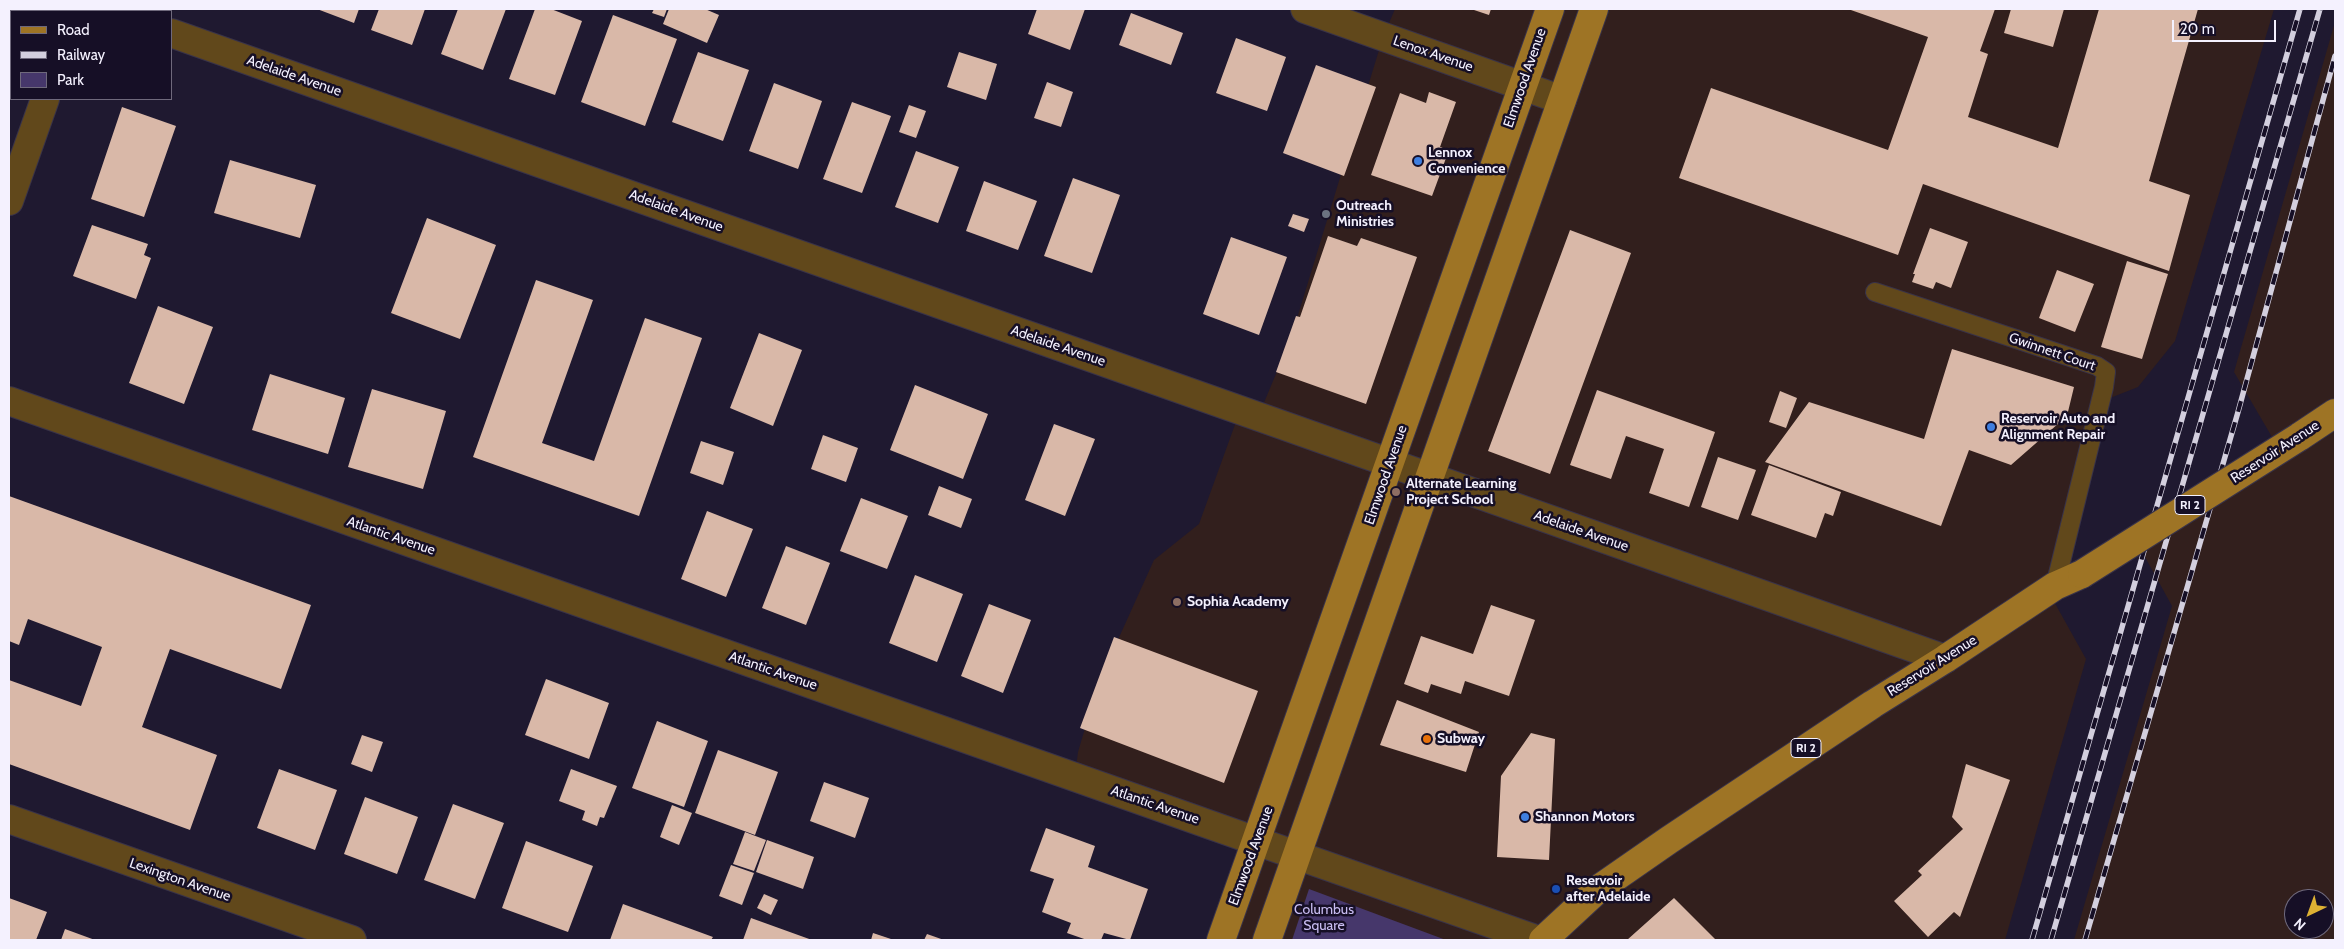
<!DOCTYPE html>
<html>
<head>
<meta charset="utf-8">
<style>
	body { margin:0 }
	#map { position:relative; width:2344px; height:949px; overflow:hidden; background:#1f1930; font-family:Cabin,sans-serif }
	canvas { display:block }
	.frame { position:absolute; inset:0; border:10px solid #f4f1fe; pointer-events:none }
	.legend { position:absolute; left:10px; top:10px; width:162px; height:90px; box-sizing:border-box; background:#160f26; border:1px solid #6f697c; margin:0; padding:6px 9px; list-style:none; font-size:15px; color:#f4f1fe }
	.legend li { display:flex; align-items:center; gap:10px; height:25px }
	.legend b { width:25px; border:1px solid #6f697c }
	.north { position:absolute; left:2284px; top:889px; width:50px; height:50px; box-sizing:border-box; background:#160f26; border:1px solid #6f697c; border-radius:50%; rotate:222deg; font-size:14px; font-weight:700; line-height:20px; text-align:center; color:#f4f1fe }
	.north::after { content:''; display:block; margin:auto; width:18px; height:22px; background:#deb133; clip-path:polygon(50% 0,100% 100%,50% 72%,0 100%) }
	.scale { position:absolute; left:2172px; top:20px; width:104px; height:22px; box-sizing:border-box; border:2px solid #f4f1fe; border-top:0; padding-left:6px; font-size:15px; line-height:18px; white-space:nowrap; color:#f4f1fe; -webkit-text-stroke:4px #160f26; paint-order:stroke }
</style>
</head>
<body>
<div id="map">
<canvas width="2344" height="949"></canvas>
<div class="frame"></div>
<ul class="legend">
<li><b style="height:6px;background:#9e7425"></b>Road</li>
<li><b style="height:6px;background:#d3cfde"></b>Railway</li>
<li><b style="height:14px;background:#46376b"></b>Park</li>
</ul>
<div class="north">N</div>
<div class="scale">20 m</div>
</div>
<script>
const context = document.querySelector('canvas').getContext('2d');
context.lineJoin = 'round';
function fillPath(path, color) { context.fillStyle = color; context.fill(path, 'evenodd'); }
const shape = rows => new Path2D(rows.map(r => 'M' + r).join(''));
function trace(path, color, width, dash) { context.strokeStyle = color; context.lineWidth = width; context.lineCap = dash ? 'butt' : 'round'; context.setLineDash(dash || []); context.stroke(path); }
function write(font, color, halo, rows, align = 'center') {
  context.font = font + ' Cabin,sans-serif'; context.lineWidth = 5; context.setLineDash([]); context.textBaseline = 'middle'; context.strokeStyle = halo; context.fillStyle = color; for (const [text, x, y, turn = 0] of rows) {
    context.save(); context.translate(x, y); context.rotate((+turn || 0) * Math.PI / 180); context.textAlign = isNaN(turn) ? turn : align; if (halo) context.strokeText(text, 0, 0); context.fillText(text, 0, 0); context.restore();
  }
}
fillPath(shape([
	[1395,9,2274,9,2175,341,2138,387,2100,402,2047,589,2086,659,2005,940,1217,940,1251,845,1076,768,1078,752,1098,684,1154,560,1199,524,1241,408,1263,405,1291,338,1383,37],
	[2335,22,2335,940,2074,940,2172,606,2134,537,2273,446,2272,437,2234,372],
	[2294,899,2324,899,2324,929,2294,929]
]), '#321f1d');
fillPath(shape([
	[1309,889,1446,940,1292,940]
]), '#46376b');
fillPath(shape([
	[317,9,359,9,354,23],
	[379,9,425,9,412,45,371,30],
	[458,9,506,9,483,70,441,54],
	[535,9,551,9,582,21,555,95,509,79],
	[654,9,667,9,664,17,652,13],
	[669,9,705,9,719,15,707,43,663,24],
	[1037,9,1085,9,1070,50,1028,34],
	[1471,9,1491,9,1489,15],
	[1848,9,1995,9,1980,51,1988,54,1968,117,2058,148,2099,9,2198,9,2149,181,2190,195,2169,271,1923,184,1898,255,1679,178,1711,88,1888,150,1928,37],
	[2011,9,2064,9,2053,47,2004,33],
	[1131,13,1183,33,1171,65,1119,45],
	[613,15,677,39,645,126,581,102],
	[1236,38,1286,57,1267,111,1216,93],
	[698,52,749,70,723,141,672,122],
	[959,52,997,64,986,100,947,87],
	[1316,65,1376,87,1344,176,1283,153],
	[1047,82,1073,92,1061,127,1034,118],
	[774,83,822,101,798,169,749,151],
	[1429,92,1456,102,1440,147,1449,150,1432,196,1371,175,1400,93,1426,103],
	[852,102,891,116,862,193,823,179],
	[909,105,926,111,916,138,899,132],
	[122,107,176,126,144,217,91,199],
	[916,151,959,167,938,223,895,207],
	[230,160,316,185,300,238,214,213],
	[1073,178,1120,195,1092,273,1044,256],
	[984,181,1037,201,1018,250,966,231],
	[1293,214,1309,219,1304,232,1288,226],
	[427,218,496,245,460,339,391,313],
	[92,225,148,244,144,255,151,258,136,299,73,276],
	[1930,228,1968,242,1951,288,1936,282,1933,289,1912,282,1915,274,1913,274],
	[1570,230,1631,253,1550,474,1488,451],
	[1328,236,1357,246,1361,238,1417,257,1366,404,1276,372,1296,316,1300,317],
	[1231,237,1287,257,1259,335,1203,314],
	[2127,261,2168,274,2142,359,2101,347],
	[2057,270,2094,284,2075,332,2039,318],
	[536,280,593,300,542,443,594,461,645,318,702,338,639,516,473,457],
	[158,306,213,327,184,404,129,383],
	[759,333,802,350,773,426,730,408],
	[1952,349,2074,387,2067,416,2011,465,1969,450,1941,526,1765,462,1809,402,1924,439],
	[270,374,345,398,328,454,252,430],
	[915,385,988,414,963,479,890,450],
	[372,389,446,411,423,489,348,467],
	[1597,390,1715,432,1689,507,1649,493,1664,449,1626,436,1611,479,1570,465],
	[1780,391,1797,398,1786,428,1769,422],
	[1054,424,1095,439,1065,516,1025,500],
	[823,435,858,448,846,482,811,469],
	[701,441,734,452,723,485,690,473],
	[1718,457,1756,470,1738,520,1701,507],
	[1769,465,1841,492,1833,516,1825,513,1816,538,1751,515],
	[939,486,972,499,961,528,928,515],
	[9,496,311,605,281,689,170,649,142,727,217,755,190,830,9,764,9,680,81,706,102,647,28,619,19,645,9,641],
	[861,498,908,516,887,569,840,551],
	[707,511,753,529,726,597,681,579],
	[786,546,830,563,806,625,762,608],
	[915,575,963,594,937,662,889,643],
	[989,604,1031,620,1003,693,961,676],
	[1491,605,1535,620,1509,696,1465,681,1461,694,1431,684,1428,693,1404,684,1421,636,1473,654],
	[1114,637,1258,691,1224,783,1080,728],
	[546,679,609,703,589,759,525,735],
	[1397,700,1479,732,1466,772,1380,745],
	[657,721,708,741,684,807,632,788],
	[1531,733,1555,739,1549,860,1497,857,1501,776],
	[362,735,383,742,372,772,351,764],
	[718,750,778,772,755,835,695,813],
	[1966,764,2010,780,1960,917,1954,912,1928,937,1894,901,1922,875,1918,871,1963,829,1952,817],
	[279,769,337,790,315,850,257,828],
	[571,769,617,786,604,818,600,817,597,826,582,820,585,811,559,801],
	[824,782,869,798,855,838,810,821],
	[365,797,418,817,397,874,344,854],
	[453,804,504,823,475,899,424,880],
	[672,805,692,813,679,845,660,837],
	[1046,828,1095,846,1088,867,1148,889,1130,940,1104,933,1101,940,1087,940,1067,933,1071,923,1042,912,1054,879,1030,871],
	[745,832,766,840,754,871,733,864],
	[767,840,814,857,803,889,756,872],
	[526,841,593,866,568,932,502,908],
	[731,865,754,873,742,905,719,896],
	[764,894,778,900,771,915,757,908],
	[9,898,47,912,36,940,9,940],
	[1674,898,1716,940,1627,940],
	[623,904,713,937,711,940,610,940],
	[751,918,812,940,743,940],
	[65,929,95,940,61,940],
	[873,933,891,939,890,940,871,940],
	[927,934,944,940,924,940]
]), '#d9b8a8');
const service = shape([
	[1875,292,2097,366,2106,372,2104,387,2055,586]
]);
const minor = shape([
	[103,9,110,11],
	[1305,9,1562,100],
	[76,11,77,9],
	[171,33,1390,463],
	[9,201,45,99],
	[9,401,1256,841],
	[9,819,352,940]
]);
const tertiary = shape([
	[1390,463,1945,659],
	[1256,841,1538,940]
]);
const primary = shape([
	[2299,437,2335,413],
	[1221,940,1550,9],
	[1267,940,1594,9],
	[1543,940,1597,890,1669,840,1873,704,1945,659,2055,586,2082,574]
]);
trace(service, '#393349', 20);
trace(minor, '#393349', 30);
trace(tertiary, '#393349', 30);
trace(primary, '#393349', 30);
trace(service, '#61481b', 18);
trace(minor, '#61481b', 28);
trace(tertiary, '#61481b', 28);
trace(primary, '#9e7425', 28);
const rail = shape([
	[2032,940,2300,9],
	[2051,940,2320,9],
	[2085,940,2238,412,2335,56]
]);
trace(rail, '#d3cfde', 5.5);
trace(rail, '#160f26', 4, [11]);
const primaryBridge = shape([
	[2082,574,2299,437]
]);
trace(primaryBridge, '#393349', 30, []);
trace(primaryBridge, '#9e7425', 28);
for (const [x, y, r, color] of [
	[1418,161,5,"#3f7fe0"],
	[1326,214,5,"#6b7280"],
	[1991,427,5,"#3f7fe0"],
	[1396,492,5,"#8d6e63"],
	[1177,602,5,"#8d6e63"],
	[1427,739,5,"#e8710a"],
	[1525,817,5,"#3f7fe0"],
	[1556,889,5,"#1a4fb4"]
]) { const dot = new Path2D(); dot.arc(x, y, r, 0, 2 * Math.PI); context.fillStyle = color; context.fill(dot); trace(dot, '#160f26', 2); }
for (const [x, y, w] of [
	[2190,505,30],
	[1806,748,30]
]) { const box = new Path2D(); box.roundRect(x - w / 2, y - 9.5, w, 19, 4); context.fillStyle = '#160f26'; context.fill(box); trace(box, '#f4f1fe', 1); }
write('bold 12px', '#f4f1fe', null, [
	["RI 2",2190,505],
	["RI 2",1806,748]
]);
write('14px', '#f4f1fe', '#160f26', [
	["Lenox Avenue",1433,54,19],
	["Adelaide Avenue",294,76,19],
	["Elmwood Avenue",1525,78,-71],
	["Adelaide Avenue",676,211,20],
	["Adelaide Avenue",1058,346,19],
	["Gwinnett Court",2052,352,19],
	["Reservoir Avenue",2275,452,-33],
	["Elmwood Avenue",1386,475,-71],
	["Adelaide Avenue",1581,531,19],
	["Atlantic Avenue",391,536,19],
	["Reservoir Avenue",1932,666,-32],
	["Atlantic Avenue",773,671,19],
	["Atlantic Avenue",1155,805,19],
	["Elmwood Avenue",1251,856,-70],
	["Lexington Avenue",180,880,19]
]);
write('bold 14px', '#f4f1fe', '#160f26', [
	["Lennox",1428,153],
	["Convenience",1428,169],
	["Outreach",1336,206],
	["Ministries",1336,222],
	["Reservoir Auto and",2001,419],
	["Alignment Repair",2001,435],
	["Alternate Learning",1406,484],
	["Project School",1406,500],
	["Sophia Academy",1187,602],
	["Subway",1437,739],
	["Shannon Motors",1535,817],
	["Reservoir",1566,881],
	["after Adelaide",1566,897]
], 'left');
write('14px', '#c9bdf2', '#160f26', [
	["Columbus",1324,910],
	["Square",1324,926]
]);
</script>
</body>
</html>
